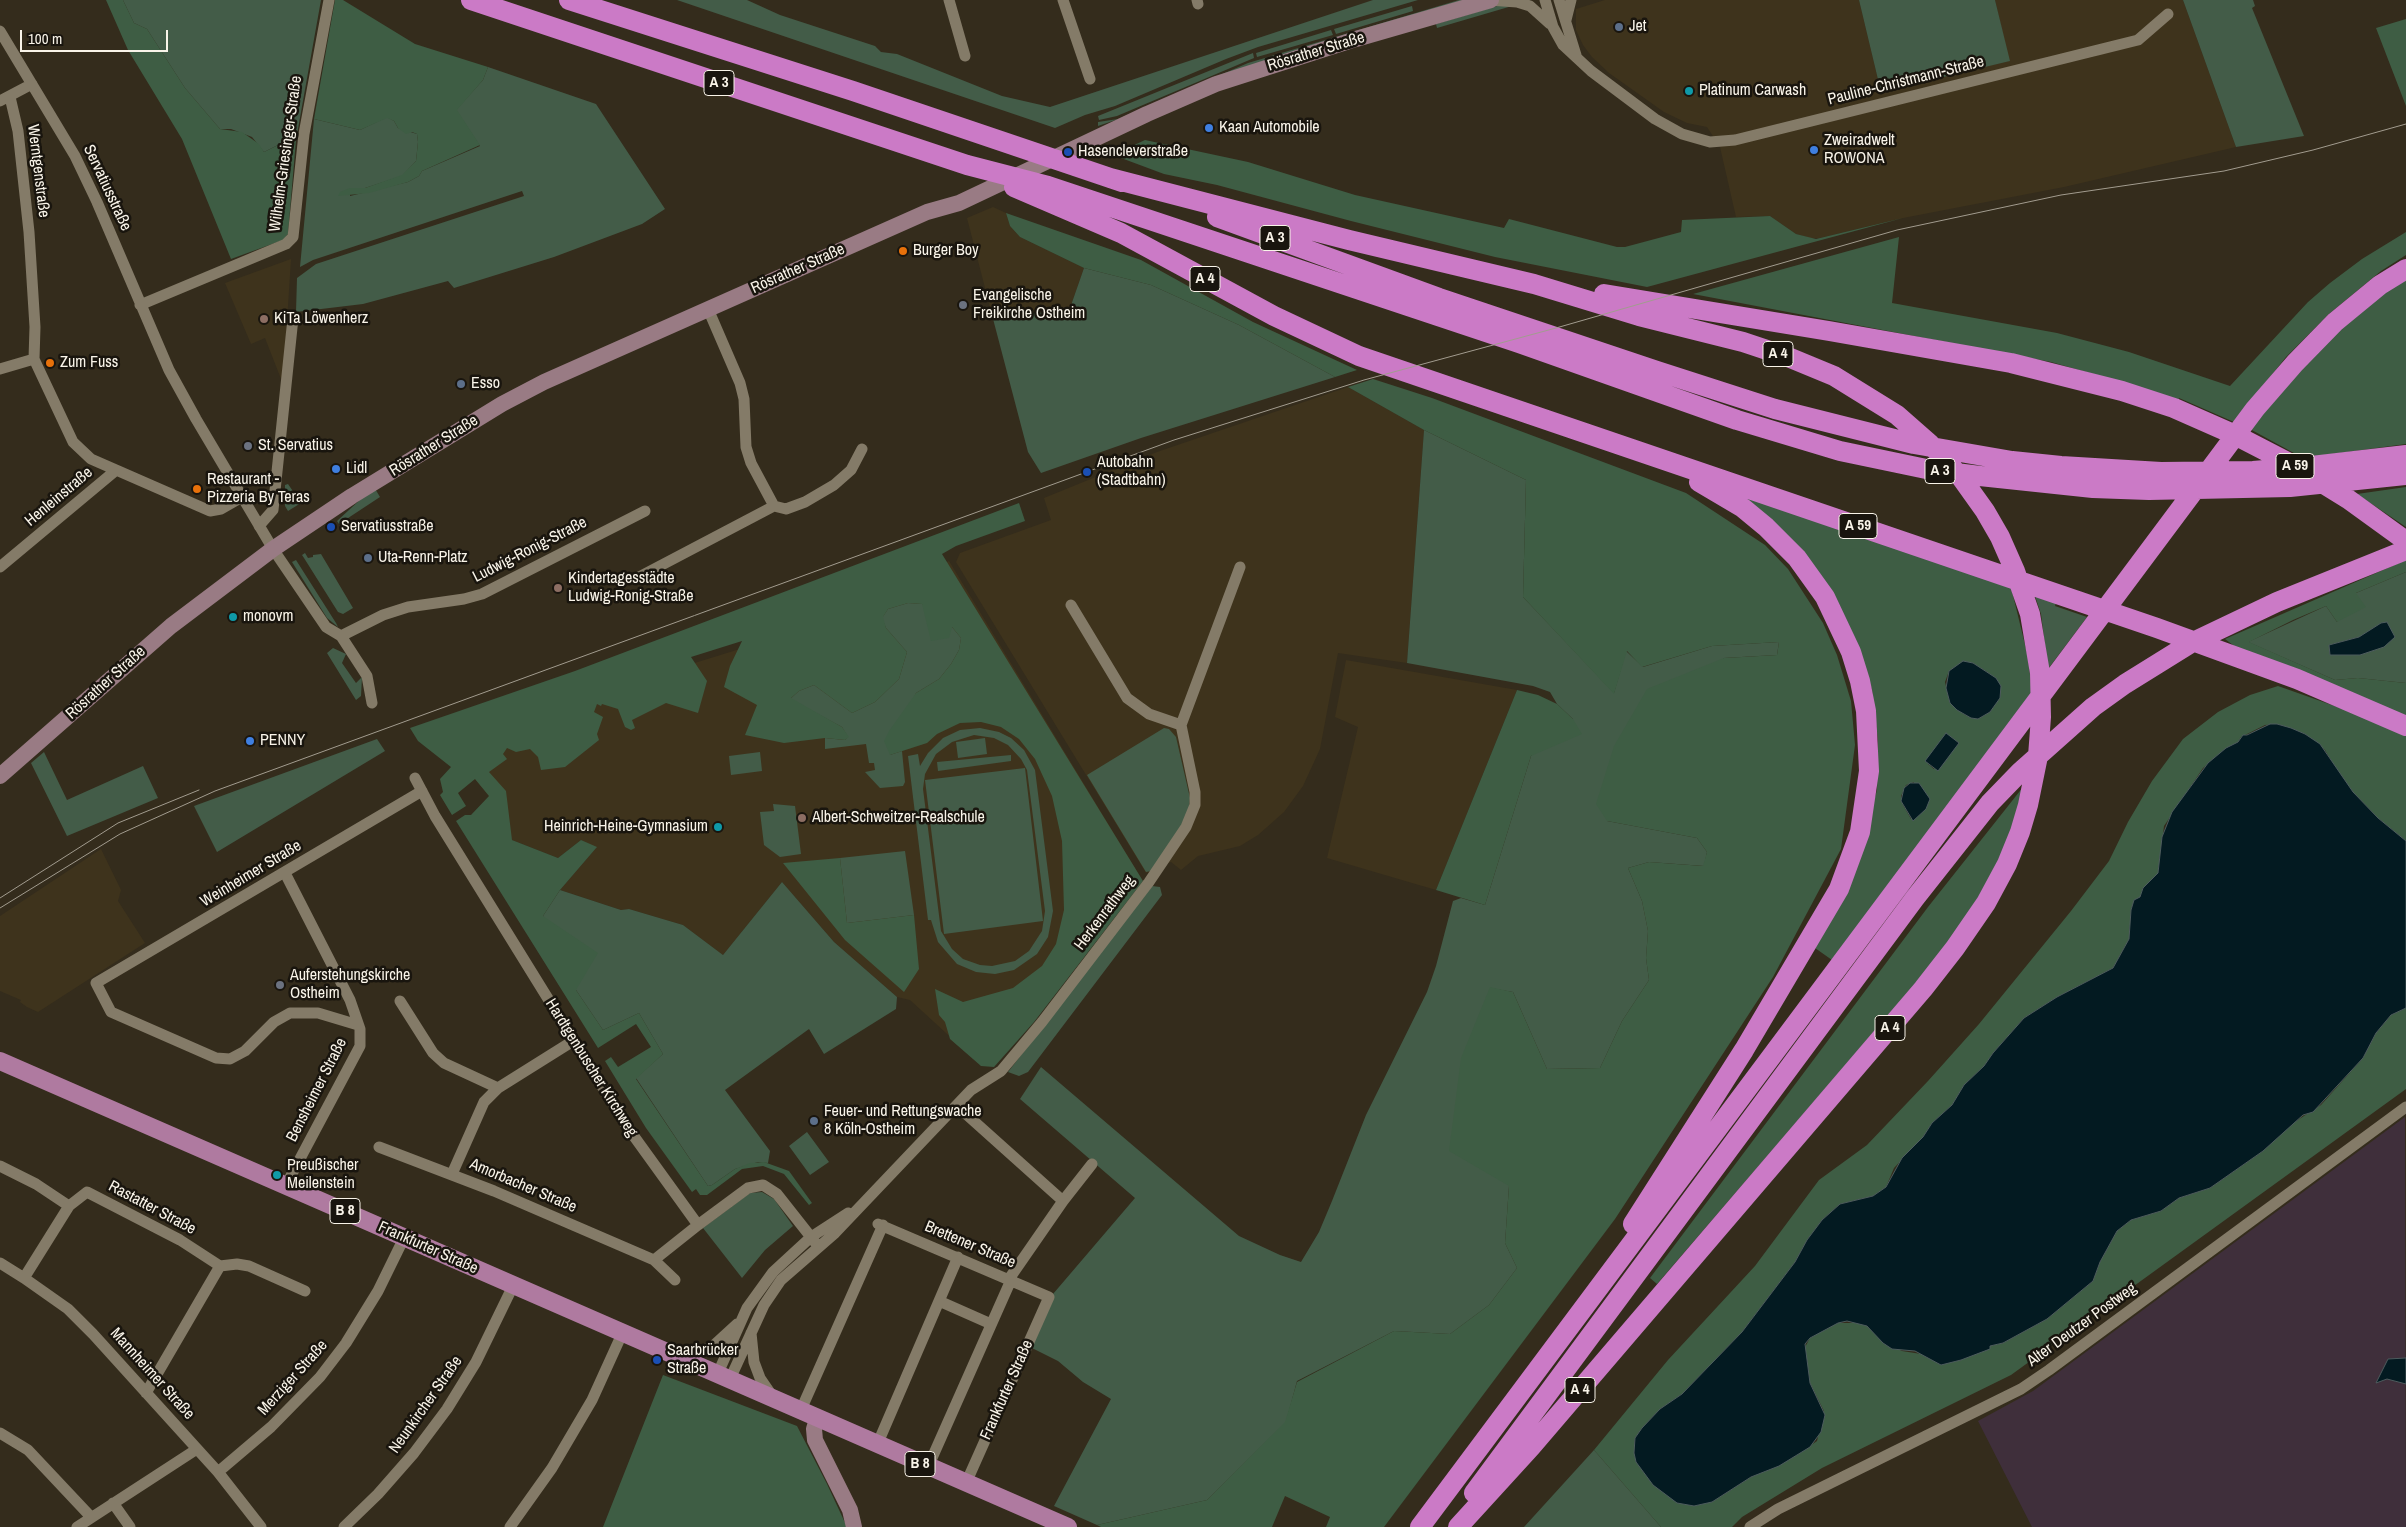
<!DOCTYPE html>
<html>
<head>
<meta charset="utf-8">
<style>
	body { margin:0 }
	#map { position:relative; width:2406px; height:1527px; overflow:hidden; background:#342c1c; font-family:"Archivo Narrow",sans-serif }
	canvas { display:block }
	.scale { position:absolute; left:20px; top:30px; width:148px; height:22px; box-sizing:border-box; border:2px solid #f9f4e9; border-top:0; padding-left:6px; font-size:15px; line-height:18px; white-space:nowrap; color:#f9f4e9; -webkit-text-stroke:4px #19150e; paint-order:stroke }
</style>
</head>
<body>
<div id="map">
<canvas width="2406" height="1527"></canvas>
<div class="scale">100 m</div>
</div>
<script>
const context = document.querySelector('canvas').getContext('2d');
context.lineJoin = 'round';
function fillPath(path, color) { context.fillStyle = color; context.fill(path, 'evenodd'); }
const shape = rows => new Path2D(rows.map(r => 'M' + r).join(''));
function trace(path, color, width, dash) { context.strokeStyle = color; context.lineWidth = width; context.lineCap = dash ? 'butt' : 'round'; context.setLineDash(dash || []); context.stroke(path); }
function write(font, color, halo, rows, align = 'center') {
  context.font = font + ' "Archivo Narrow",sans-serif'; context.lineWidth = 5; context.setLineDash([]); context.textBaseline = 'middle'; context.strokeStyle = halo; context.fillStyle = color; for (const [text, x, y, turn = 0] of rows) {
    context.save(); context.translate(x, y); context.rotate((+turn || 0) * Math.PI / 180); context.textAlign = isNaN(turn) ? turn : align; if (halo) context.strokeText(text, 0, 0); context.fillText(text, 0, 0); context.restore();
  }
}
fillPath(shape([
	[1605,0,1859,0,1881,92,2009,61,1995,0,2183,0,2236,147,2064,187,1903,218,1820,238,1810,238,1796,234,1770,216,1736,217,1720,147,1707,127,1687,123,1664,112,1609,73,1592,57,1583,45,1576,30,1576,9],
	[993,207,1006,213,1010,226,1020,237,1084,268,1069,311,992,315,967,218],
	[291,259,283,384,265,338,251,344,225,283],
	[1348,387,1424,430,1407,663,1338,653,1320,749,1303,786,1284,812,1258,835,1240,846,1198,856,1181,870,1171,862,1146,873,956,562,960,553,1051,520,1044,498,1157,452],
	[949,561,1138,873,988,1066,982,1066,910,1000,897,997,834,942,782,882,723,955,683,925,629,909,621,910,560,890,596,848,581,840,558,858,512,840,489,796,475,779,472,745,601,692,756,644,871,602],
	[1346,660,1517,690,1436,890,1327,858,1358,727,1335,717],
	[101,849,121,890,118,901,145,943,38,1012,27,1007,20,1002,21,1000,0,991,0,916]
]), '#3e331c');
fillPath(shape([
	[2405,1117,2406,1527,2032,1527,1978,1421,2033,1391]
]), '#3f2f3b');
fillPath(shape([
	[123,0,321,0,296,140,292,138,264,152,252,137,231,129,220,129,185,88,147,29,134,23],
	[677,0,747,0,780,15,875,46,881,52,897,54,1002,96,1050,107,1373,0,1418,0,1258,47,1226,59,1115,106,1085,115,1055,128],
	[1459,0,1469,0,1098,126,1098,122,1118,119,1248,63],
	[1859,0,1995,0,2010,61,1881,92],
	[2183,0,2253,0,2255,6,2252,8,2304,136,2236,147],
	[1412,6,1413,11,1336,34,1334,29],
	[1497,6,1512,6,1437,28,1436,24],
	[1331,30,1333,35,1257,57,1256,53],
	[1253,53,1254,58,1117,116,1099,120,1098,116],
	[488,67,596,104,665,209,642,224,554,257,454,288,448,281,363,304,296,312,297,278,316,264,524,196,522,191,313,260,300,267,314,119,360,130,387,117,394,121,398,128,417,134,418,142,416,161,402,176,365,188,350,188,350,196,408,182,419,176,422,171,480,146,456,110,483,80],
	[1084,268,1151,285,1239,325,1335,377,1141,438,1041,473,1028,452,992,315,1069,311],
	[1424,430,1526,480,1523,597,1614,693,1626,651,1643,667,1712,646,1779,642,1777,655,1724,658,1607,821,1697,838,1707,852,1704,866,1649,862,1628,868,1642,901,1648,931,1646,958,1649,980,1622,1021,1600,1068,1547,1069,1513,992,1490,988,1509,1186,1505,1243,1517,1268,1489,1305,1450,1334,1394,1331,1297,1381,1286,1422,1207,1500,1097,1525,1054,1506,1111,1399,1083,1382,1058,1361,1028,1346,1053,1294,1135,1198,1020,1099,1041,1067,1239,1236,1280,1255,1301,1262,1319,1232,1332,1201,1366,1115,1427,992,1436,966,1453,901,1461,898,1485,905,1531,756,1573,719,1557,704,1550,692,1533,686,1407,663],
	[288,484,301,503,288,511,285,506,285,485],
	[374,487,380,497,339,524,337,521],
	[305,553,308,558,313,557,313,555,321,554,353,608,343,614,338,612,304,558,302,555],
	[296,560,336,623,338,627,327,618,292,562],
	[2406,572,2406,683,2358,678,2335,680,2248,642,2326,606,2337,622,2356,593],
	[2359,637,2330,655,2329,645],
	[2035,596,2056,603,2055,606,2087,617,2048,669,2041,614],
	[908,603,922,604,952,627,961,638,959,650,951,664,939,679,916,693,890,755,902,751,905,782,903,786,880,788,865,772,875,770,874,763,869,763,866,744,825,749,825,738,845,740,848,737,842,727,790,699,799,691,814,685,852,713,875,702,899,679,907,652,886,628,882,618,888,609],
	[333,648,346,654,342,663,356,683,362,677,361,696,356,700,327,653],
	[980,728,999,732,1011,738,1024,750,1035,770,1053,911,1048,937,1037,954,1014,970,995,974,976,972,957,964,938,942,931,920,928,920,908,756,918,754,920,766,928,753,943,738,960,730],
	[974,735,994,738,1008,745,1021,759,1027,770,1045,911,1042,931,1029,951,1015,961,992,966,980,965,963,959,952,949,941,931,923,789,925,774,936,754,952,742],
	[1164,728,1169,729,1176,737,1190,798,1189,809,1180,828,1151,871,1146,872,1087,775],
	[985,738,987,754,958,758,956,742],
	[377,739,385,751,217,852,194,806],
	[44,752,67,800,143,766,158,798,67,836,31,763],
	[760,752,762,771,731,775,729,756],
	[1011,755,1011,761,938,771,937,762],
	[1025,768,1043,921,944,934,925,780],
	[773,804,795,806,801,854,780,857,764,845,760,812,774,811],
	[905,851,914,915,847,923,840,858],
	[782,882,834,942,897,997,896,1009,824,1054,809,1029,725,1090,770,1151,768,1163,758,1162,735,1169,712,1185,708,1186,636,1078,663,1054,639,1013,603,1030,576,990,543,916,560,890,621,910,629,909,683,925,723,955],
	[1152,886,1160,887,1162,895,1028,1072,1019,1076,1008,1072],
	[807,1132,829,1162,810,1175,789,1146],
	[762,1192,774,1199,793,1226,765,1250,742,1278,703,1228,750,1193],
	[1594,1450,1661,1527,1524,1527]
]), '#435c48');
fillPath(shape([
	[106,0,123,0,134,23,147,29,185,88,220,129,242,132,259,144,264,152,292,138,296,140,288,234,283,240,231,259,182,139,128,50],
	[335,0,343,0,415,44,488,67,483,80,457,110,480,145,422,171,419,176,408,182,369,193,338,196,340,192,350,188,365,188,402,175,416,161,418,142,417,134,412,132,406,134,398,128,394,121,387,118,360,130,314,119],
	[2406,19,2406,106,2376,28],
	[1145,140,1248,162,1355,195,1504,228,1509,219,1617,247,1625,247,1681,232,1682,220,1770,216,1796,234,1816,239,1903,218,1647,287,1495,257,1351,221,1217,185,1164,174,1113,155],
	[1006,213,1141,260,1253,322,1357,370,1335,377,1239,325,1151,285,1084,268,1020,237,1010,226],
	[2406,232,2406,255,2381,271,2330,313,2286,357,2234,422,2179,398,2178,401,2132,385,2051,362,1693,294,1899,237,1892,303,2057,333,2129,352,2230,386,2308,302,2330,283,2362,259],
	[2406,276,2406,444,2303,458,2250,429,2335,331],
	[1373,379,1432,398,1686,493,1765,545,1788,569,1823,623,1837,655,1851,701,1855,745,1841,849,1773,977,1615,1219,1384,1527,1326,1527,1330,1517,1285,1496,1272,1527,1101,1527,1097,1525,1207,1500,1285,1422,1297,1382,1394,1331,1450,1334,1489,1305,1517,1268,1505,1243,1509,1186,1449,1151,1461,1058,1490,987,1513,992,1547,1069,1600,1068,1622,1021,1649,980,1646,958,1648,931,1642,901,1628,868,1649,862,1703,866,1707,852,1697,838,1607,821,1596,804,1614,746,1647,689,1724,658,1777,655,1779,642,1712,646,1642,667,1627,651,1614,694,1523,597,1526,480,1424,430,1348,387],
	[2406,487,2406,527,2357,494],
	[1743,496,2011,587,2028,657,2032,692,1832,960,1815,948,1864,835,1877,790,1878,740,1872,690,1859,652],
	[1973,663,1990,674,2000,697,1990,712,1978,719,1965,715,1950,703,1945,682,1949,671],
	[1946,734,1959,743,1934,769,1928,764],
	[1914,782,1911,819,1903,805,1901,796,1906,785],
	[1019,503,1025,521,956,546,942,554,1143,881,1034,1022,994,1067,981,1066,950,1039,945,1022,939,1015,935,989,963,1002,1013,988,1042,966,1056,944,1064,910,1062,841,1052,796,1035,759,1019,739,1001,727,981,722,960,723,937,734,927,743,890,755,884,741,889,731,916,693,939,679,951,664,959,650,961,638,952,627,949,638,931,641,922,604,908,603,888,609,883,617,886,628,907,652,899,679,875,702,852,713,814,685,799,691,791,698,842,727,849,737,845,740,825,738,784,743,745,735,757,705,724,687,730,666,742,641,691,657,707,681,698,713,666,703,632,720,635,728,631,730,625,727,618,709,602,704,601,706,597,704,594,712,603,717,597,734,599,740,565,767,541,770,538,757,530,749,516,752,507,748,503,754,507,759,489,772,506,791,512,840,558,858,581,840,597,847,560,890,543,916,598,953,576,990,603,1030,639,1013,663,1054,636,1079,708,1186,712,1185,735,1169,750,1163,764,1162,789,1171,812,1203,809,1205,784,1174,763,1166,742,1169,707,1195,700,1195,696,1189,692,1192,646,1128,605,1061,611,1057,618,1067,651,1047,636,1024,598,1048,456,821,465,815,471,815,489,796,475,779,458,793,466,806,452,815,440,795,443,792,440,779,451,767,418,741,410,728,575,671],
	[2406,560,2406,572,2356,593,2366,607,2337,622,2326,606,2293,620,2249,642,2335,680,2358,678,2406,683,2406,720,2237,648,2225,639],
	[2278,686,2346,710,2406,736,2406,841,2378,818,2353,792,2341,777,2325,750,2305,734,2277,724,2265,725,2241,737,2238,742,2217,756,2203,768,2164,826,2158,873,2143,888,2140,897,2134,901,2131,910,2129,939,2113,968,2057,997,2024,1018,1993,1053,1984,1066,1964,1085,1952,1105,1932,1123,1923,1137,1894,1168,1886,1187,1873,1196,1840,1204,1822,1220,1807,1240,1795,1262,1742,1332,1682,1394,1660,1409,1642,1428,1635,1438,1634,1453,1712,1502,1751,1477,1797,1455,1817,1441,1824,1411,1810,1383,1804,1349,1810,1338,1824,1329,1838,1323,1860,1323,1867,1326,1883,1342,1902,1351,1921,1354,1941,1364,1961,1360,1990,1346,2003,1343,2047,1319,2093,1281,2100,1262,2117,1231,2131,1220,2161,1211,2179,1198,2210,1188,2263,1151,2290,1125,2321,1105,2363,1058,2376,1033,2391,1015,2406,1008,2406,1089,2011,1375,1822,1468,1742,1517,1732,1527,1661,1527,1594,1450,1668,1360,1755,1266,1819,1180,1867,1145,1928,1081,1979,1024,2071,911,2109,861,2128,822,2152,781,2183,739,2218,712,2250,695],
	[1517,690,1538,695,1557,704,1573,719,1582,734,1531,756,1485,905,1436,890],
	[2031,777,2015,825,1986,886,1940,955,1657,1284,1650,1278,1928,907],
	[840,858,847,923,914,915,919,969,904,992,845,940,783,863],
	[663,1375,797,1426,827,1484,847,1527,603,1527]
]), '#3e5d44');
const water = shape([
	[2387,622,2395,637,2384,647,2360,655,2330,655,2329,645,2359,637,2381,623,2387,622],
	[1963,661,1973,663,1996,678,2001,686,2000,698,1990,712,1978,719,1971,718,1957,710,1950,703,1946,688,1949,671,1963,661],
	[2270,724,2277,724,2291,728,2305,734,2320,744,2353,792,2378,818,2406,841,2406,1008,2391,1015,2376,1033,2363,1058,2313,1112,2303,1115,2263,1151,2210,1188,2179,1198,2161,1211,2131,1220,2117,1231,2100,1262,2093,1281,2047,1319,2003,1343,1990,1346,1990,1349,1961,1360,1941,1365,1915,1351,1892,1349,1883,1343,1867,1326,1847,1321,1838,1323,1810,1338,1805,1344,1810,1383,1825,1415,1821,1432,1810,1447,1779,1466,1751,1477,1712,1502,1694,1506,1677,1503,1653,1485,1636,1462,1634,1453,1635,1438,1642,1428,1660,1409,1682,1394,1742,1332,1795,1262,1807,1240,1822,1220,1840,1204,1873,1196,1886,1187,1902,1158,1923,1137,1932,1123,1952,1105,1964,1085,1984,1066,1993,1053,2024,1018,2057,997,2113,968,2129,939,2131,910,2134,900,2140,897,2143,888,2158,873,2162,837,2172,812,2208,763,2226,748,2238,742,2243,735,2247,735,2270,724],
	[1946,733,1959,743,1938,771,1925,761,1946,733],
	[1910,783,1919,783,1930,799,1926,809,1913,821,1901,801,1904,788,1910,783],
	[2406,1358,2406,1384,2387,1379,2376,1383,2388,1359,2406,1358]
]);
fillPath(water, '#031a21');
trace(water, '#4d5b5d', 1);
trace(shape([
	[949,0,965,56],
	[1063,0,1090,79],
	[1197,0,1198,4],
	[1489,0,1517,2,1530,6,1550,24],
	[1545,0,1553,27,1563,45,1591,71,1655,119,1682,134,1710,142,1735,140,2138,40,2168,14],
	[1559,0,1576,55],
	[1566,20,1571,0],
	[0,31,75,156,97,202,169,370,196,419,273,549,326,627,341,636,367,676,372,703],
	[10,97,18,131,29,232,35,327,34,359,73,442,91,459,210,511,221,509,242,497],
	[0,101,32,84],
	[140,305,286,244,293,237,304,134,329,0],
	[708,309,740,383,744,399,746,447,751,463,774,506,786,509,805,502,834,485,851,470,862,449],
	[0,369,34,359],
	[259,526,273,510,293,318],
	[0,567,115,471],
	[637,578,774,506],
	[1071,605,1127,698,1149,714,1181,725],
	[341,636,383,615,408,607,464,599,482,594,645,511],
	[415,778,435,816,628,1128,698,1225,748,1188,763,1185,777,1194,818,1246],
	[285,873,350,1000,360,1029,360,1046,286,1185],
	[400,1001,433,1053,444,1063,498,1088],
	[358,1025,318,1013,290,1013,274,1022,245,1051,230,1059,216,1058,111,1012,96,983,422,791],
	[957,1106,1063,1201],
	[379,1147,494,1191,654,1260,698,1225],
	[0,1166,36,1184,69,1206],
	[452,1174,484,1102,498,1088,573,1041],
	[878,1224,1049,1297,966,1483],
	[654,1260,675,1280],
	[0,1263,24,1278,68,1309,93,1334,218,1472,261,1527],
	[24,1278,69,1206,87,1192,180,1240,220,1266,237,1264,249,1266,305,1291],
	[1009,1279,1063,1201,1092,1164],
	[939,1301,991,1324],
	[751,1333,754,1362,760,1378,773,1397],
	[678,1356,697,1353,713,1346,737,1324],
	[718,1373,747,1308,773,1272,811,1237,848,1213],
	[730,1379,764,1305,781,1280,835,1233,971,1090,1001,1071,1042,1022,1149,882,1186,827,1195,805,1195,792,1181,725,1240,567],
	[146,1393,220,1266],
	[800,1412,883,1225],
	[0,1433,28,1450,91,1517],
	[877,1445,958,1257],
	[928,1467,1011,1280],
	[218,1472,271,1427,320,1377,346,1343,378,1291,404,1238],
	[113,1503,130,1527],
	[77,1527,197,1449],
	[344,1527,378,1494,414,1453,447,1409,476,1362,513,1286],
	[510,1527,552,1468,592,1400,622,1334],
	[1750,1527,1778,1509,2021,1389,2049,1370,2406,1107]
]), '#847b68', 11);
trace(shape([
	[0,776,171,626,273,549,352,496,502,404,544,382,927,212,959,203,1147,114,1216,84,1356,39,1491,0],
	[817,1419,814,1429,815,1440,850,1510,854,1527]
]), '#997b84', 16);
trace(shape([
	[0,1061,1068,1527]
]), '#af7aa0', 18);
trace(shape([
	[471,0,967,165,1048,186,1519,343,1737,420,1840,451,1931,470,1980,476,2093,488,2149,490,2290,487,2406,475],
	[569,0,853,91,1122,182],
	[1110,178,1349,240,1534,284,1639,316,1743,342,1788,357,1834,376,1897,415,1930,444,1960,476,1985,511,2000,537,2015,571,2030,614,2040,673,2041,717,2038,756,2028,805,2020,832,2007,864,1986,903,1955,948,1923,989,1531,1447,1458,1527],
	[1014,187,1121,233,1274,316,1359,356,2157,628,2297,679,2406,726],
	[1217,217,1439,298,1657,371,1775,409,1914,444,2012,461,2061,466,2161,472,2253,471,2303,467,2406,455],
	[1604,294,1829,331,2011,363,2122,391,2174,408,2233,434,2293,465,2348,499,2406,541],
	[1633,1224,1744,1050,1839,889,1860,832,1869,771,1866,711,1860,681,1851,652,1825,597,1797,558,1766,527,1743,508,1699,482],
	[1474,1493,1915,898,1990,803,2020,772,2093,707,2125,684,2191,643,2277,602,2406,550],
	[1420,1527,2255,409,2295,363,2335,322,2380,285,2406,269]
]), '#cb7ac6', 20);
trace(shape([
	[0,898,118,823,199,790],
	[0,908,120,834,215,791,1174,440,1364,380,1556,328,1897,230,2061,195,2224,171,2313,150,2406,124]
]), '#a29c8f', 1);
for (const [x, y, r, color] of [
	[1619,27,5,"#5c6f8a"],
	[1689,91,5,"#0f9aa8"],
	[1209,128,5,"#3f7fe0"],
	[1814,150,5,"#3f7fe0"],
	[1068,152,5,"#1a4fb4"],
	[903,251,5,"#e8710a"],
	[963,305,5,"#6b7280"],
	[264,319,5,"#8d6e63"],
	[50,363,5,"#e8710a"],
	[461,384,5,"#5c6f8a"],
	[248,446,5,"#6b7280"],
	[336,469,5,"#3f7fe0"],
	[1087,472,5,"#1a4fb4"],
	[197,489,5,"#e8710a"],
	[331,527,5,"#1a4fb4"],
	[368,558,5,"#5c6f8a"],
	[558,588,5,"#8d6e63"],
	[233,617,5,"#0f9aa8"],
	[250,741,5,"#3f7fe0"],
	[802,818,5,"#8d6e63"],
	[718,827,5,"#0f9aa8"],
	[280,985,5,"#6b7280"],
	[814,1121,5,"#5c6f8a"],
	[277,1175,5,"#0f9aa8"],
	[657,1360,5,"#1a4fb4"]
]) { const dot = new Path2D(); dot.arc(x, y, r, 0, 2 * Math.PI); context.fillStyle = color; context.fill(dot); trace(dot, '#19150e', 2); }
for (const [x, y, w] of [
	[719,83,30],
	[1275,238,30],
	[1205,279,30],
	[1778,354,30],
	[2295,466,38],
	[1940,471,30],
	[1858,526,38],
	[1890,1028,30],
	[345,1211,30],
	[1580,1390,30],
	[920,1464,30]
]) { const box = new Path2D(); box.roundRect(x - w / 2, y - 12.5, w, 25, 4); context.fillStyle = '#19150e'; context.fill(box); trace(box, '#f9f4e9', 1); }
write('bold 15px', '#f9f4e9', null, [
	["A 3",719,83],
	["A 3",1275,238],
	["A 4",1205,279],
	["A 4",1778,354],
	["A 59",2295,466],
	["A 3",1940,471],
	["A 59",1858,526],
	["A 4",1890,1028],
	["B 8",345,1211],
	["A 4",1580,1390],
	["B 8",920,1464]
]);
write('16px', '#f9f4e9', '#19150e', [
	["Jet",1629,27],
	["Platinum Carwash",1699,91],
	["Kaan Automobile",1219,128],
	["Zweiradwelt",1824,141],
	["ROWONA",1824,159],
	["Hasencleverstraße",1078,152],
	["Burger Boy",913,251],
	["Evangelische",973,296],
	["Freikirche Ostheim",973,314],
	["KiTa Löwenherz",274,319],
	["Zum Fuss",60,363],
	["Esso",471,384],
	["St. Servatius",258,446],
	["Autobahn",1097,463],
	["(Stadtbahn)",1097,481],
	["Lidl",346,469],
	["Restaurant -",207,480],
	["Pizzeria By Teras",207,498],
	["Servatiusstraße",341,527],
	["Uta-Renn-Platz",378,558],
	["Kindertagesstädte",568,579],
	["Ludwig-Ronig-Straße",568,597],
	["monovm",243,617],
	["PENNY",260,741],
	["Albert-Schweitzer-Realschule",812,818],
	["Heinrich-Heine-Gymnasium",708,827,"right"],
	["Auferstehungskirche",290,976],
	["Ostheim",290,994],
	["Feuer- und Rettungswache",824,1112],
	["8 Köln-Ostheim",824,1130],
	["Preußischer",287,1166],
	["Meilenstein",287,1184],
	["Saarbrücker",667,1351],
	["Straße",667,1369]
], 'left');
write('16px', '#f9f4e9', '#19150e', [
	["Rösrather Straße",1316,52,-17],
	["Pauline-Christmann-Straße",1906,81,-14],
	["Wilhelm-Griesinger-Straße",286,154,-82],
	["Werntgenstraße",38,171,83],
	["Servatiusstraße",107,188,65],
	["Rösrather Straße",798,269,-24],
	["Rösrather Straße",434,446,-32],
	["Henleinstraße",59,497,-40],
	["Ludwig-Ronig-Straße",530,550,-27],
	["Rösrather Straße",106,683,-42],
	["Weinheimer Straße",251,874,-31],
	["Herkenrathweg",1105,913,-53],
	["Hardtgenbuscher Kirchweg",591,1068,58],
	["Bensheimer Straße",317,1090,-63],
	["Amorbacher Straße",523,1186,23],
	["Rastatter Straße",152,1208,28],
	["Brettener Straße",970,1245,23],
	["Frankfurter Straße",428,1248,24],
	["Alter Deutzer Postweg",2082,1325,-36],
	["Mannheimer Straße",152,1374,48],
	["Merziger Straße",293,1378,-48],
	["Frankfurter Straße",1007,1390,-66],
	["Neunkircher Straße",426,1405,-55]
]);
</script>
</body>
</html>
